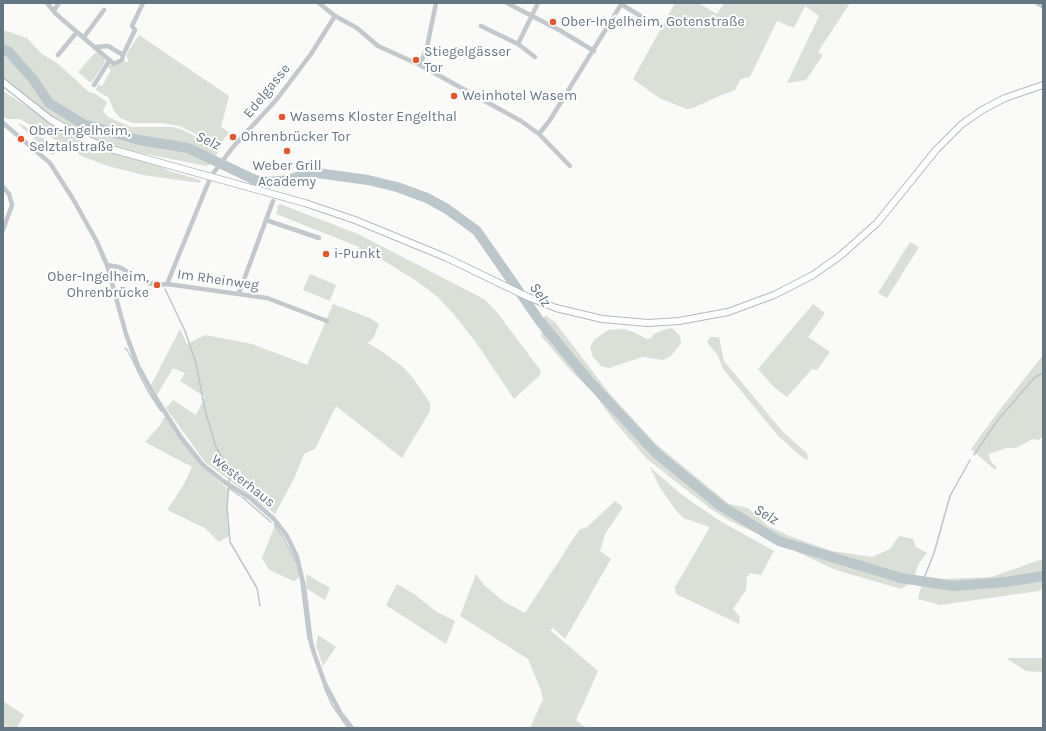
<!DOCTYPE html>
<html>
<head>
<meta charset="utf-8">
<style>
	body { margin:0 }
	#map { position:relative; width:1046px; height:731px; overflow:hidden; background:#fafaf8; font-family:Karla,sans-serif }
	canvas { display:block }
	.frame { position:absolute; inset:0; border:4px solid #657683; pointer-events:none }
</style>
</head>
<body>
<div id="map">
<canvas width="1046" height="731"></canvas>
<div class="frame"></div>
</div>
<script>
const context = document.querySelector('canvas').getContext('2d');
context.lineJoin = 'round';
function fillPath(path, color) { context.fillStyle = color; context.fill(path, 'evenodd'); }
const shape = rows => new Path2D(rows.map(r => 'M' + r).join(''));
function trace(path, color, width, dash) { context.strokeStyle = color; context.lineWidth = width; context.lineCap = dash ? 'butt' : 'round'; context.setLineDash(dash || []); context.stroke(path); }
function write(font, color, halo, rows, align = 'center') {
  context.font = font + ' Karla,sans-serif'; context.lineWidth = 4; context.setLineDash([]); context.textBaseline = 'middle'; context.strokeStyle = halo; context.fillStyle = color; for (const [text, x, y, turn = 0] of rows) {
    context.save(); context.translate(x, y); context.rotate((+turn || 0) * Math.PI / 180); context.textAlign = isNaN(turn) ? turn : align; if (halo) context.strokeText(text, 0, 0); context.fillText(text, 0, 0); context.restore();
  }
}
fillPath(shape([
	[675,3,701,3,700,4,717,14,724,3,850,3,818,52,823,55,806,80,787,83,819,16,805,6,794,28,777,21,750,77,741,79,735,90,717,97,693,108,687,109,659,98,633,79],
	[3,30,27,38,42,54,57,63,89,92,94,93,107,102,103,111,108,117,131,127,173,127,183,130,220,149,211,164,206,166,121,149,81,134,43,111,3,80],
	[139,35,229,96,221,127,229,132,219,146,180,126,161,123,133,123,120,118,114,111,109,98,96,90,98,84,102,86,111,70,108,67,110,65,115,66,122,62,129,62,126,55],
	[96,52,104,58,105,62,91,83,78,72],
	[3,91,69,134,90,145,164,168,166,170,201,180,200,183,143,175,108,166,84,157,20,119,7,119,3,116],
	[17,123,21,124,61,150,52,155],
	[280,204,358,234,484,299,496,311,541,371,540,375,514,399,477,344,456,317,438,297,418,282,381,259,358,249,359,247,276,214,278,208,276,207],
	[910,242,919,247,887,298,878,293],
	[310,274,336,285,330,301,303,290],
	[333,304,370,318,379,324,374,337,368,343,381,351,403,367,413,378,430,403,430,411,402,458,336,406,315,449,304,454,294,479,275,514,205,462,166,408,173,400,196,415,205,397,180,381,185,373,173,368,157,395,151,385,180,329,187,344,205,335,252,344,307,365],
	[813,304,825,313,808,337,830,352,817,370,812,369,787,397,774,387,758,369],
	[545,315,555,322,609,393,656,444,729,504,748,508,768,526,792,537,832,551,872,557,890,549,899,536,913,539,916,547,927,553,919,563,912,582,901,589,836,570,730,521,711,509,647,459,614,421,593,392,570,370,541,336],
	[672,328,680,336,681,343,671,356,663,360,642,357,609,368,601,366,593,357,590,348,594,340,608,330,624,329,633,332,647,339,651,338,654,334,663,330],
	[710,337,719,337,724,361,783,432,807,453,808,460,803,458,778,436,723,369,718,356,707,342],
	[1043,355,1043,436,1039,440,1033,439,1016,448,1007,448,988,454,992,463,997,467,995,470,971,449,995,416],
	[165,416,198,463,229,490,227,520,229,536,219,542,205,528,167,510,183,486,192,467,145,442,160,425],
	[650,467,682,495,720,521,774,551,761,575,750,573,747,577,746,590,733,609,740,617,739,624,676,594,675,587,710,527,683,518,675,509,659,486],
	[615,501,623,507,605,534,600,551,611,559,565,639,553,628,550,630,598,671,576,720,586,728,530,728,543,699,541,690,528,659,460,616,476,574,484,585,503,601,525,613,579,530,587,527],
	[275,525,296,563,300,577,294,581,269,570,262,558],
	[1040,560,1043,560,1043,587,1039,591,940,605,918,599,922,583,929,577,944,579,991,577],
	[306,574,330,588,325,600,307,589],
	[397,584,414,594,437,612,455,621,446,644,386,605],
	[318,635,336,647,323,666,316,646],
	[1006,658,1043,658,1043,672,1026,671],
	[3,701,24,715,17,728,3,728]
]), '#dadfd7');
trace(shape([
	[165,289,185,331,196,363,205,410,216,447,230,471,227,506,230,542,257,588,260,606],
	[125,348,128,351],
	[129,353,137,369],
	[137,370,148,391,161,411],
	[974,455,997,421,1035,377,1043,373],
	[229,488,240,496],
	[242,497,271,522],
	[274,524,283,537,296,562],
	[923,581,934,553,950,496,970,460],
	[301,582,308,639],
	[324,687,332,705,348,728]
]), '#bbc7cb', 1.5);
trace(shape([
	[3,49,9,52,33,79,49,103,83,124,139,140,188,148,255,180,268,182,289,180,310,172,368,180,397,187,427,198,447,209,477,231,539,320,589,381,656,453,721,506,779,541,901,578,953,586,1006,582,1043,576]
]), '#bbc7cb', 10);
const secondary = shape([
	[3,82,51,120,82,137,104,147,305,203,355,220,445,257,528,297,556,308,602,319,648,323,679,321,728,312,774,295,813,275,840,256,877,223,936,150,962,124,982,110,1005,98,1043,85]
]);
trace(secondary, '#b3babf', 8);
trace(shape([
	[47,3,56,14,114,64,122,60,123,55,135,30,132,26,143,3],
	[319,3,335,16,357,28,378,46,420,65,521,121,539,134,570,166],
	[507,3,561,31,594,51],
	[621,4,655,25],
	[54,10,59,3],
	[481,26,518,44,535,57],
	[84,37,104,10],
	[518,44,538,3],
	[96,47,108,46,123,55],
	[58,55,77,32],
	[420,65,427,47,436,3],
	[94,85,109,61],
	[3,123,50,163,73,199,96,240,107,265,126,334,138,366,154,395,180,436,202,464,223,481,250,498,274,519,287,536,297,557,304,587,311,643,315,656,325,684,341,714,352,728],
	[539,134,550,120,622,3],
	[3,187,9,194,12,205,3,230],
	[266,220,319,238],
	[107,265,119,267,148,283,157,285,167,284,267,298,327,321],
	[167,284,211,176,233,147,277,99,311,54,335,16],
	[239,293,273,201]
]), '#c3c8cc', 4.5);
trace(shape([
	[1038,3,1043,6]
]), '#c3c8cc', 5.5);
trace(secondary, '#fff', 6);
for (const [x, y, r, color] of [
	[553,22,4,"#e4572e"],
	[416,60,4,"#e4572e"],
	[454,96,4,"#e4572e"],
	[282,117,4,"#e4572e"],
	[233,137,4,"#e4572e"],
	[21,139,4,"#e4572e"],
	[287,151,4,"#e4572e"],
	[326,254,4,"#e4572e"],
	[157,285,4,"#e4572e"]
]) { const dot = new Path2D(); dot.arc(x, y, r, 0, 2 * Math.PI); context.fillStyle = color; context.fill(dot); trace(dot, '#fff', 1.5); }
write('14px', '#657683', '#fff', [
	["Ober-Ingelheim, Gotenstraße",561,22],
	["Stiegelgässer",424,52],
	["Tor",424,68],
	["Weinhotel Wasem",462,96],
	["Wasems Kloster Engelthal",290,117],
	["Ober-Ingelheim,",29,131],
	["Selztalstraße",29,147],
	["Ohrenbrücker Tor",241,137],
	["Weber Grill",287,166,"center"],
	["Academy",287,182,"center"],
	["i-Punkt",334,254],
	["Ober-Ingelheim,",149,277,"right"],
	["Ohrenbrücke",149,293,"right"]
], 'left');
write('14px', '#657683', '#fff', [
	["Edelgasse",267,91,-51],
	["Im Rheinweg",218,280,8],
	["Westerhaus",243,481,38]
]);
write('italic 15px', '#60757c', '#fff', [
	["Selz",208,141,24],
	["Selz",540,295,55],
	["Selz",766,515,31]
]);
</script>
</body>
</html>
